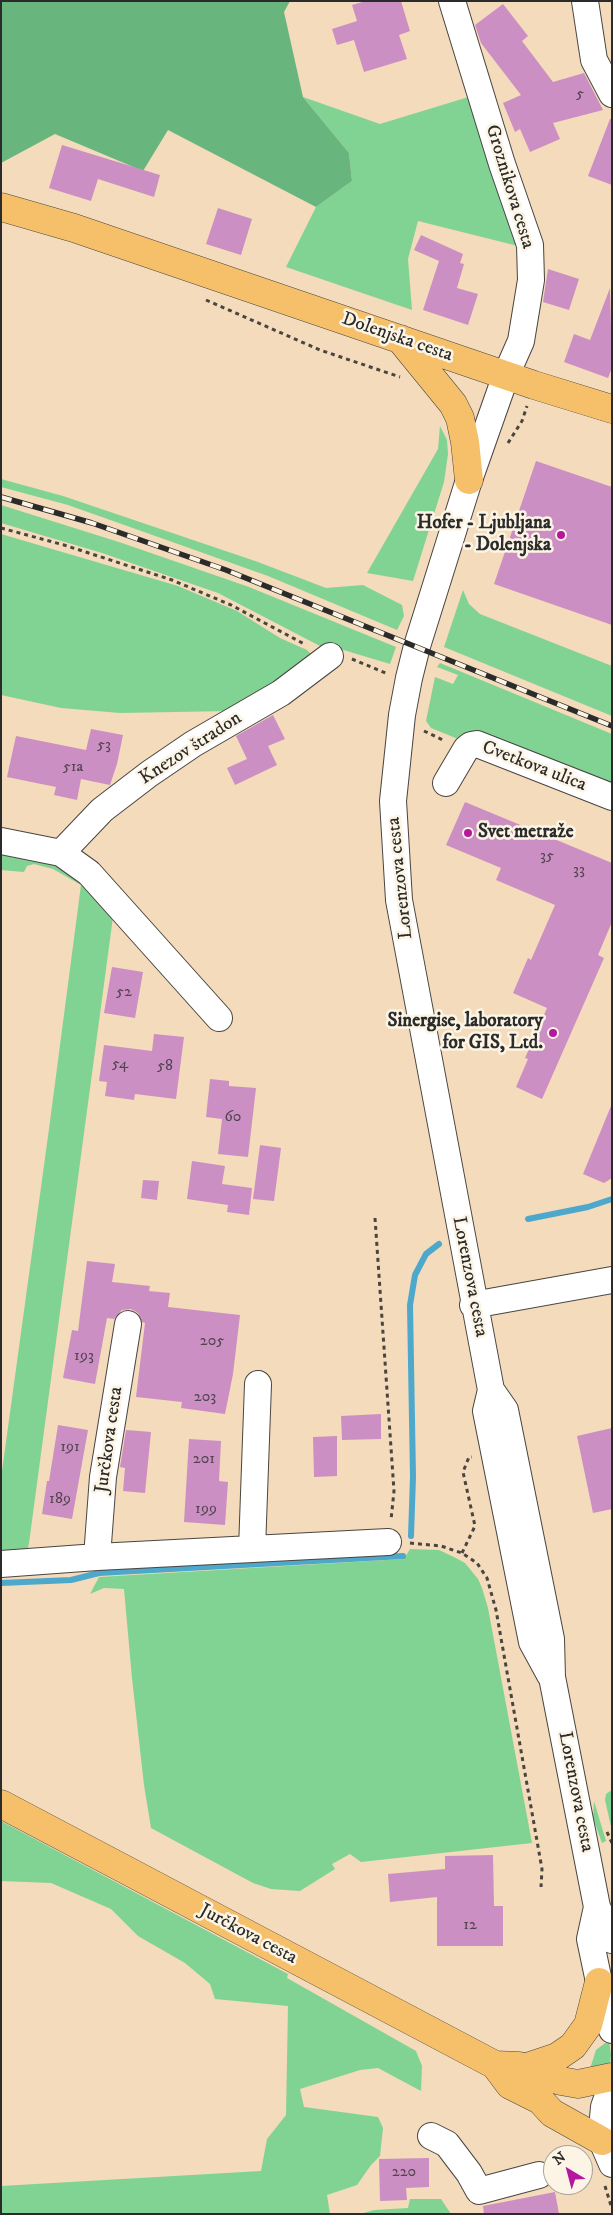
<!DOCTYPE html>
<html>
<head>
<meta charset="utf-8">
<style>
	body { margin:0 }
	#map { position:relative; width:613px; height:2215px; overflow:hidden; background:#f3dbbb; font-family:"IM FELL DW Pica",serif }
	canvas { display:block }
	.frame { position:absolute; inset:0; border:2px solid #2b2b2b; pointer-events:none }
	.north { position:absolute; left:543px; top:2145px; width:50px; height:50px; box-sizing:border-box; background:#fcf5e5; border:1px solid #a8a49b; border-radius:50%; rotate:323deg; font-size:14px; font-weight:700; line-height:20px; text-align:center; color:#2b2b2b }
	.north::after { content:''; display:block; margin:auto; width:18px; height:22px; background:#b5179e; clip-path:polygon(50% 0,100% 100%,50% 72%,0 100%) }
</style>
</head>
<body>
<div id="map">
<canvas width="613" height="2215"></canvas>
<div class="frame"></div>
<div class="north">N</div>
</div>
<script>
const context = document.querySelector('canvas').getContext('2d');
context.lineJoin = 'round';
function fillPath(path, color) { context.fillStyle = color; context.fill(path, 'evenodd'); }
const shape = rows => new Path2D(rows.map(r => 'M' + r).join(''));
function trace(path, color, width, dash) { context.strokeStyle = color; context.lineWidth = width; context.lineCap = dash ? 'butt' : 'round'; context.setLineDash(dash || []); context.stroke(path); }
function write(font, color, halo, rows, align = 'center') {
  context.font = font + ' "IM FELL DW Pica",serif'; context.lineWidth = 5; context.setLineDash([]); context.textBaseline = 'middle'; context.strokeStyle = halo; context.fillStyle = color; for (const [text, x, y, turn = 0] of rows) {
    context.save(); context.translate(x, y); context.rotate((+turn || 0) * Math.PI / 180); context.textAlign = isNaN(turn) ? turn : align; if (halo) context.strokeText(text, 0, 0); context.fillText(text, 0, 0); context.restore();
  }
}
fillPath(shape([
	[475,95,522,247,418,221,408,259,412,310,286,267,316,207,352,181,349,153,303,97,380,124],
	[440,426,447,440,448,454,444,482,413,581,367,573,438,449],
	[1,479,63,496,258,562,326,588,363,585,402,605,404,616,397,630,268,576,68,505,1,487],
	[1,505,122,543,249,587,396,647,390,664,337,648,320,646,218,593,102,553,1,523],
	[1,534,178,586,237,611,280,638,307,650,312,655,312,661,229,711,120,713,61,708,1,695],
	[463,590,469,604,480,614,612,666,612,716,444,647],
	[440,663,612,734,612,785,484,733,471,733,458,739,431,728,426,721,435,677,453,684,458,675,437,667],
	[1,854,55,863,76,875,113,917,29,1543,26,1557,1,1559,1,1478,49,1129,81,885,53,869,34,864,27,866,24,872,1,870],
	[410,1549,439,1550,454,1557,465,1563,478,1579,482,1588,488,1608,532,1843,361,1862,350,1854,332,1864,335,1869,300,1891,271,1889,253,1883,151,1828,144,1785,132,1678,124,1589,104,1588,90,1594,99,1577,404,1559],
	[612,1790,612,1831,605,1800,606,1794],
	[594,1801,606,1841,602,1843,593,1818],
	[1,1821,288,1974,287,1978,416,2051,422,2066,421,2091,378,2068,360,2070,300,2089,304,2107,378,2117,383,2128,380,2156,371,2165,357,2185,327,2195,330,2214,1,2214,1,2186,261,2171,267,2139,286,2115,288,2006,215,1999,210,1984,185,1963,138,1936,111,1909,51,1883,1,1881],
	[609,2040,611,2055,610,2063,607,2067,588,2075,596,2050],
	[410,2199,441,2199,451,2214,360,2214,374,2210,408,2208]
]), '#81d393');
fillPath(shape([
	[1,1,290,1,284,12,303,97,349,153,352,181,316,207,168,130,143,171,55,134,1,163]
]), '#68b57d');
trace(shape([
	[528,1219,588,1207,612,1199],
	[411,1536,413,1477,410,1305,415,1275,426,1254,439,1244],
	[1,1583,71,1580,99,1573,403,1556]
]), '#4da8cb', 6);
fillPath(shape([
	[366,1,401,1,410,31,399,35,407,59,364,72,354,40,337,45,332,29,357,21,352,5],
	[503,4,528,36,522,41,553,82,584,73,603,110,553,123,560,139,530,152,520,129,515,132,503,103,521,95,481,43,475,25],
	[610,119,612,119,612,185,588,176],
	[62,145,160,175,154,197,98,179,91,201,49,188],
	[218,208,252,219,241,255,206,244],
	[421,235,463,254,460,263,464,264,457,288,478,294,468,325,423,310,439,261,414,250],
	[548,269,579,279,569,310,543,302],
	[610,288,612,368,608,378,564,362,574,334,590,340],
	[536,461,612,487,612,625,494,584],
	[273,715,285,739,268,746,277,765,235,785,227,768,247,759,236,736],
	[91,729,123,735,117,764,110,785,81,779,77,800,54,795,56,787,7,777,16,736,86,750],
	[465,802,612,863,612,922,598,955,604,958,542,1099,516,1087,528,1059,525,1058,547,1008,513,993,528,958,531,960,555,905,496,880,501,868,446,845],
	[112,967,143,972,135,1018,104,1013],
	[154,1034,184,1037,176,1099,135,1094,134,1100,105,1096,107,1082,99,1081,104,1045,152,1051],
	[210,1079,229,1081,229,1086,256,1088,248,1157,218,1154,222,1119,206,1117],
	[611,1106,612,1178,604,1183,583,1174],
	[260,1145,281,1148,274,1201,253,1199],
	[192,1161,225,1166,222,1184,252,1188,249,1215,227,1212,228,1205,187,1199],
	[143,1180,159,1181,157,1200,141,1198],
	[87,1261,115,1264,112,1282,150,1286,149,1291,170,1293,168,1307,240,1315,233,1374,225,1414,181,1408,182,1402,136,1397,145,1323,142,1322,138,1313,131,1309,122,1310,114,1319,107,1318,95,1384,63,1378,72,1330,78,1331],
	[381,1414,381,1439,342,1440,341,1416],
	[58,1425,88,1430,72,1519,42,1514,47,1481,49,1481],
	[612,1428,612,1509,593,1513,577,1436],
	[126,1430,151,1432,145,1493,123,1491,125,1468,120,1467],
	[337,1436,337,1476,314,1477,313,1437],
	[189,1439,221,1441,219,1481,228,1482,225,1525,184,1522],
	[493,1855,494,1906,503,1906,503,1946,437,1946,437,1897,390,1902,388,1874,445,1869,445,1856],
	[429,2158,429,2187,406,2188,407,2200,380,2201,379,2159],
	[555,2192,559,2214,484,2214,483,2206]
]), '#cc8fc3');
const minor = shape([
	[452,1,502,164,530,245,531,280,521,341,506,375,469,480,417,646,409,678,402,715,393,801,399,900,491,1390,505,1410,551,1639,552,1677,597,1907,612,1940],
	[585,1,594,60,612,94],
	[446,783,466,749,471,745,477,744,612,797],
	[1,841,61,853,102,810,149,774,193,744,281,693,330,656],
	[61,853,89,873,219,1018],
	[473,1305,612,1280],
	[491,1390,486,1411,532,1642,550,1675],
	[252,1549,258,1384],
	[97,1557,103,1477,128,1324],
	[1,1564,97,1557,388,1542],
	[597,1907,590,1939,606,2015,612,2030],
	[612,2084,604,2107,602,2129,602,2141,612,2164],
	[431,2136,447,2144,469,2173,479,2191,539,2175]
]);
const major = shape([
	[1,207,74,228,534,385,612,409],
	[400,339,453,404,460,418,465,442,469,480],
	[1,1804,495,2065,519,2066,561,2081,578,2084,612,2077],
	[495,2065,510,2085,540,2100,552,2113,602,2141],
	[524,2068,557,2057,573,2046,588,2025,599,1982]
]);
trace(minor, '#494541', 28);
trace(major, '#494541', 29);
trace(shape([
	[206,300,320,350,400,377],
	[508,443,522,421,527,406],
	[1,528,64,545,172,580,231,605,306,645],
	[352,659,388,674],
	[424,731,445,741],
	[375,1218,394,1491,391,1520],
	[410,1543,441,1546,462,1553,477,1563,487,1578,496,1610,542,1869,541,1887],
	[462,1553,475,1526,463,1472,469,1457,472,1457],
	[607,1832,612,1843],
	[605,2186,612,2209]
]), '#494541', 3, [4, 4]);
trace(minor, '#fff', 26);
trace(major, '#f6c06b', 28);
const rail = shape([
	[1,497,92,523,226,570,612,726]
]);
trace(rail, '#2b2b2b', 5.5);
trace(rail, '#fcf5e5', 4, [11]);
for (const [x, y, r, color] of [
	[561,535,5,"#b5179e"],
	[468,833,5,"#b5179e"],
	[553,1033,5,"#b5179e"]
]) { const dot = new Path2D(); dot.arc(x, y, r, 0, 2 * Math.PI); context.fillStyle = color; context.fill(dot); trace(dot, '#fcf5e5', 2); }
write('16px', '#534451', null, [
	["5",580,95],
	["53",104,746],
	["51a",73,768],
	["35",547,857],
	["33",579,871],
	["52",124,993],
	["54",120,1065],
	["58",165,1067],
	["60",233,1118],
	["205",212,1342],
	["193",84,1357],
	["203",205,1398],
	["191",70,1448],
	["201",204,1460],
	["189",60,1500],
	["199",206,1510],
	["12",470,1926],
	["220",404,2173]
]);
write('19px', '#2b2b2b', '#fcf5e5', [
	["Groznikova cesta",509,187,73],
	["Dolenjska cesta",397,338,19],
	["Knezov štradon",191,749,-33],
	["Cvetkova ulica",534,767,21],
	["Lorenzova cesta",401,878,-96],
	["Lorenzova cesta",469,1277,79],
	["Jurčkova cesta",110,1440,-82],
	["Lorenzova cesta",575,1792,79],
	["Jurčkova cesta",248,1935,28]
]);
write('bold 19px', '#2b2b2b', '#fcf5e5', [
	["Hofer - Ljubljana",551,524],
	["- Dolenjska",551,546],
	["Svet metraže",478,833,"left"],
	["Sinergise, laboratory",543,1022],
	["for GIS, Ltd.",543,1044]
], 'right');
</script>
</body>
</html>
